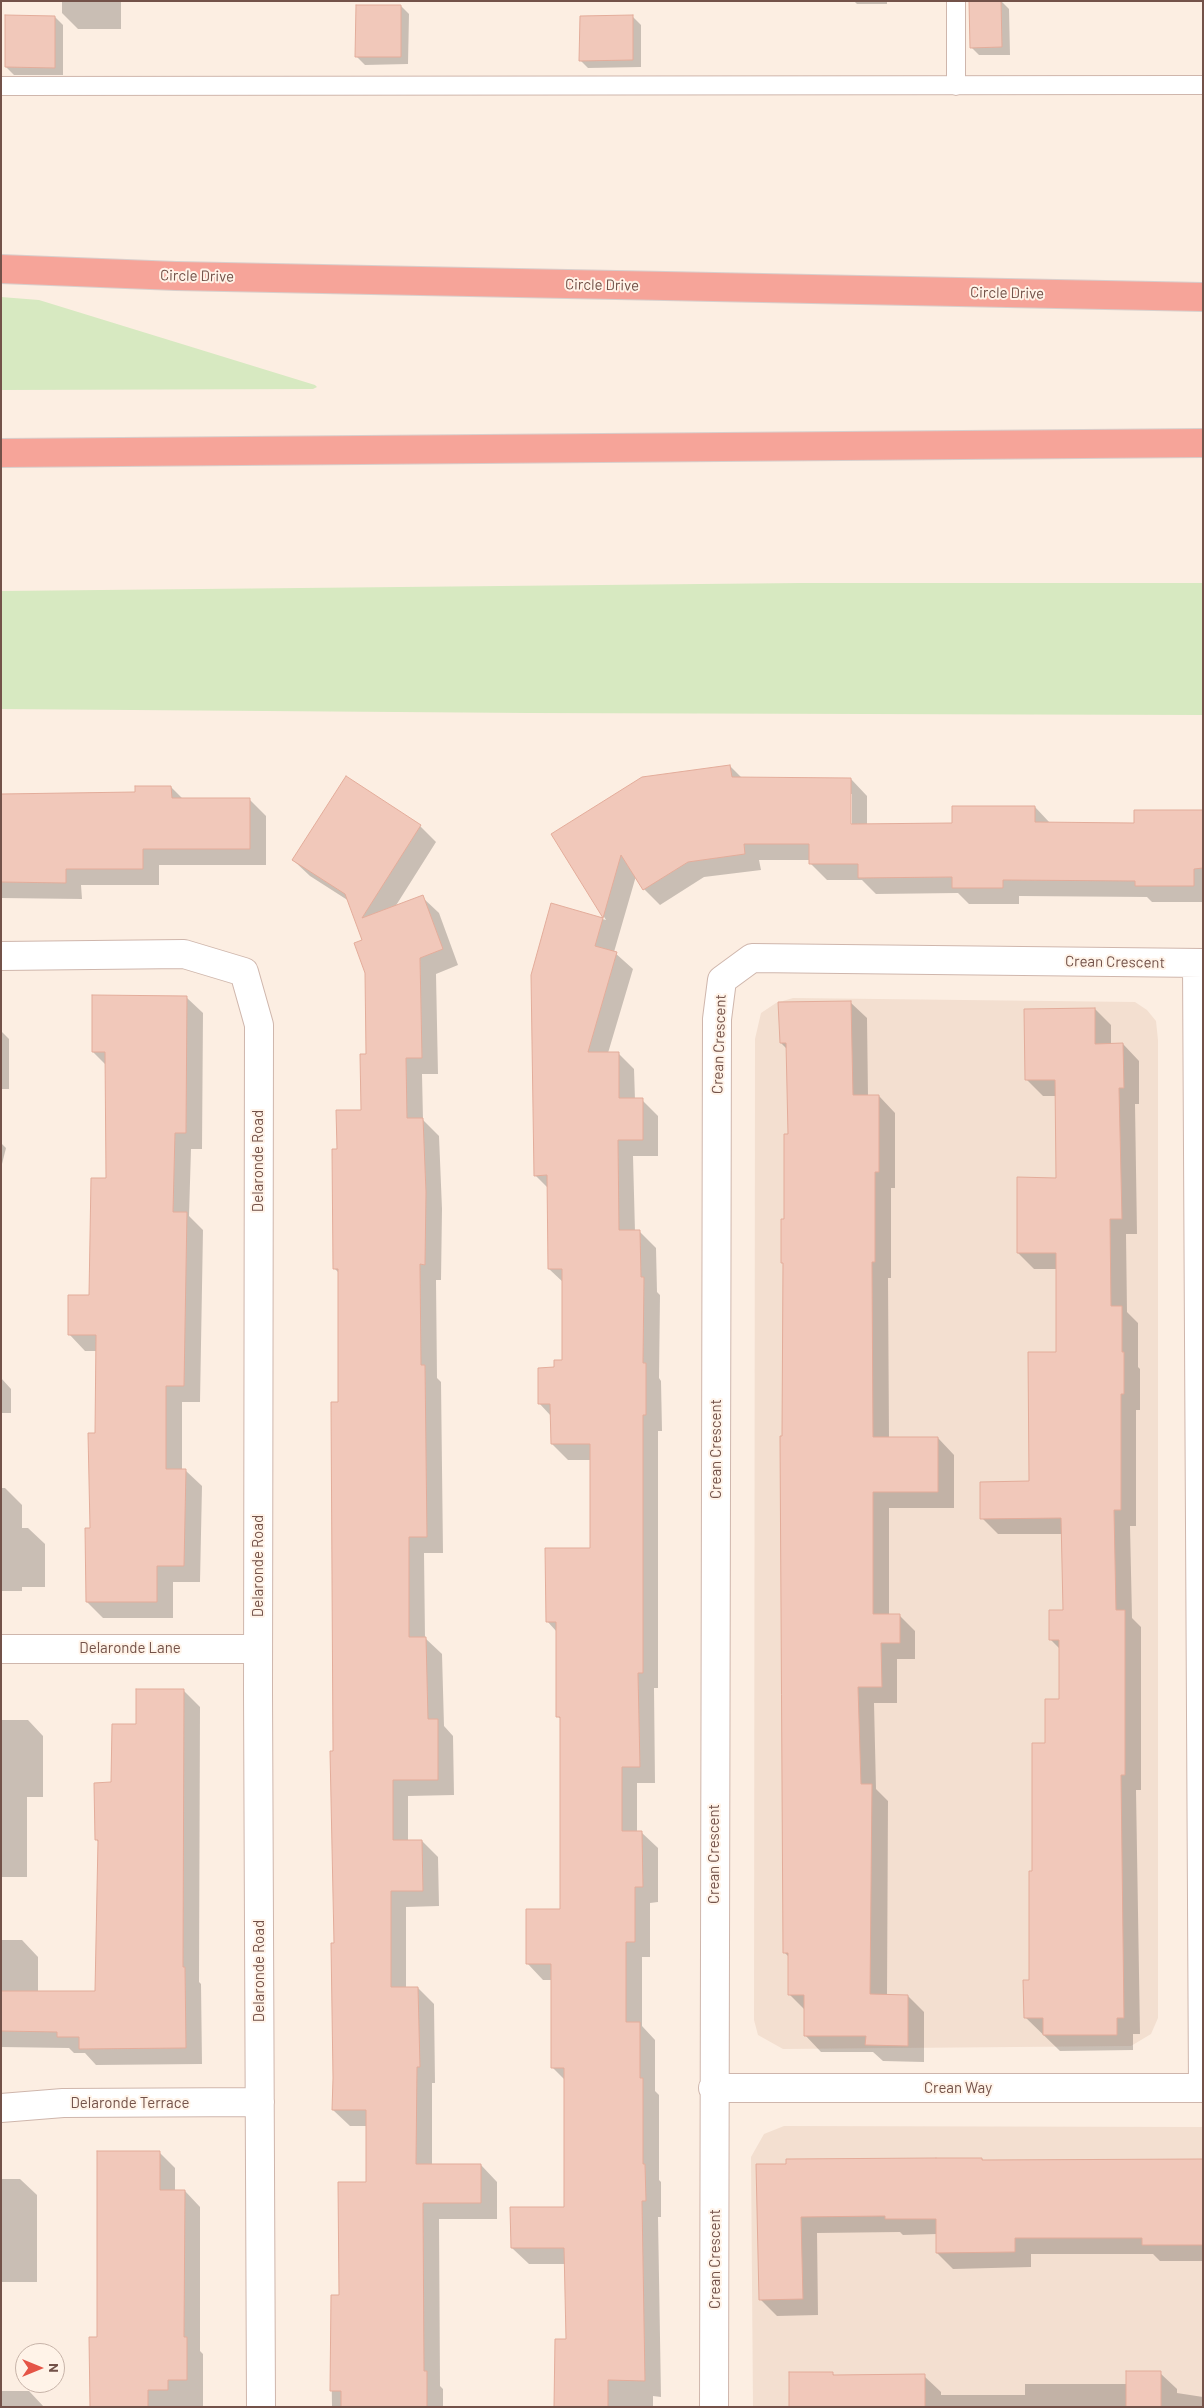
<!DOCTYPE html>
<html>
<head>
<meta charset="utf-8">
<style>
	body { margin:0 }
	#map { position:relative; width:1204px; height:2408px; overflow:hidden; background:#fceee2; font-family:Barlow,sans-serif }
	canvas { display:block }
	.frame { position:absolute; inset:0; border:2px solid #735249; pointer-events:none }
	.north { position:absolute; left:15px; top:2343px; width:50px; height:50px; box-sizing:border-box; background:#fff3e8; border:1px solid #c7b3a8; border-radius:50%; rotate:90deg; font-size:14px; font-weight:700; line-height:20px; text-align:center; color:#735249 }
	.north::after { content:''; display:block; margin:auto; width:18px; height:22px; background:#e55547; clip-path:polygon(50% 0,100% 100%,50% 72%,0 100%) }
</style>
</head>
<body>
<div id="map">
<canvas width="1204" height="2408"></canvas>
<div class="frame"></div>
<div class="north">N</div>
</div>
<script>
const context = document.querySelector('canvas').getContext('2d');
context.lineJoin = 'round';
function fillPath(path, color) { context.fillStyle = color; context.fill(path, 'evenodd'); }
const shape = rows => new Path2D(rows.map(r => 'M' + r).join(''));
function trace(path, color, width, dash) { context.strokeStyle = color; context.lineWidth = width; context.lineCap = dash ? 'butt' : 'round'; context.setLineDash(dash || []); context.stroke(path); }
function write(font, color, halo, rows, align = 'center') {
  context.font = font + ' Barlow,sans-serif'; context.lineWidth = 4; context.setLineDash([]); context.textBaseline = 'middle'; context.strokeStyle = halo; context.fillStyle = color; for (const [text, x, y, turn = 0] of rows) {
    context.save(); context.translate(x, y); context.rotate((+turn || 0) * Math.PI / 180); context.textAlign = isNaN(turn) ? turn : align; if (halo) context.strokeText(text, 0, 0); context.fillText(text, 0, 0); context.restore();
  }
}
fillPath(shape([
	[793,998,1135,1002,1147,1010,1156,1021,1158,1040,1158,2018,1151,2034,1131,2046,783,2049,758,2035,754,2020,755,1039,761,1013,776,1003],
	[784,2126,1203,2127,1203,2407,753,2407,751,2157,764,2134]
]), '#f3dfd0');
fillPath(shape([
	[1,297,39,300,315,385,317,387,313,389,1,390],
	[801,583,1203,583,1203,715,529,713,1,709,1,591]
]), '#d7e9c1');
fillPath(shape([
	[62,1,121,1,121,29,78,29,62,13],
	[854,1,887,1,887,4,857,4],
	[971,1,1001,1,1009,9,1010,55,979,55,971,47],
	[401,6,409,14,408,64,365,65,357,57],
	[55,17,63,25,63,75,14,75,6,67],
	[633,17,641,25,641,67,588,68,580,60],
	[730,766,743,779,851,779,867,796,867,825,953,824,1035,807,1050,823,1136,824,1203,811,1203,902,1152,902,1147,897,1019,896,1019,904,969,904,958,893,876,894,862,880,827,880,811,864,811,860,759,860,761,870,704,877,660,905,644,889,636,876,614,952,633,969,608,1053,618,1053,634,1069,635,1100,642,1100,658,1116,658,1156,633,1156,635,1232,640,1232,656,1248,657,1292,660,1295,659,1378,661,1381,662,1431,658,1431,658,1688,654,1688,655,1783,637,1783,637,1832,641,1832,658,1848,658,1902,650,1903,650,1957,642,1957,642,2026,655,2040,655,2091,659,2095,659,2180,661,2182,661,2217,658,2217,661,2397,653,2396,653,2407,556,2407,567,2340,565,2264,529,2264,512,2248,565,2208,565,2080,552,2067,552,1980,543,1980,527,1963,561,1910,562,1720,557,1716,557,1632,547,1621,591,1549,591,1460,568,1460,552,1444,551,1416,539,1403,555,1368,564,1361,564,1283,549,1269,548,1188,535,1175,552,905,606,920,552,834],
	[850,794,852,794,852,830,850,830],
	[171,787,183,799,249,799,266,816,266,865,159,865,159,885,81,885,82,899,1,898,1,795,136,793],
	[420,826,436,842,395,907,422,897,439,913,458,965,436,974,438,1074,422,1074,423,1120,439,1136,442,1209,441,1280,436,1280,437,1378,441,1382,443,1553,424,1553,425,1638,442,1654,444,1726,453,1736,454,1795,408,1796,408,1841,422,1841,438,1857,439,1906,406,1907,406,1988,418,1988,434,2004,435,2083,432,2083,432,2165,481,2165,497,2182,497,2219,439,2219,440,2386,443,2389,443,2407,332,2407,331,2340,367,2183,367,2126,350,2126,333,2110,335,1945,334,1752,339,1403,339,1273,334,1268,338,1151,363,1111,367,1055,367,972,364,940,349,901,310,876,293,860],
	[186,997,203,1013,202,1149,191,1149,189,1216,203,1230,200,1402,182,1402,182,1470,185,1470,202,1486,200,1582,173,1582,173,1618,103,1618,87,1602,96,1434,97,1351,85,1351,69,1334,90,1296,107,1179,106,1065,93,1052],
	[850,1002,867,1018,868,1096,879,1096,895,1113,895,1188,891,1188,891,1278,888,1278,889,1438,938,1438,954,1455,954,1508,889,1508,889,1615,899,1615,915,1631,915,1659,897,1659,897,1703,874,1703,876,1789,888,1801,887,1996,908,1996,924,2012,924,2062,883,2061,873,2052,821,2052,805,2035,805,2010,789,1994,790,1958,784,1952,783,1438,785,1221,790,1135,787,1049,781,1043],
	[1095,1009,1111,1025,1111,1045,1123,1044,1139,1061,1139,1104,1135,1104,1137,1234,1126,1234,1127,1312,1138,1323,1138,1367,1140,1369,1140,1410,1136,1410,1136,1526,1130,1526,1132,1618,1141,1627,1141,1790,1136,1790,1140,2034,1133,2034,1133,2050,1060,2051,1025,2017,1031,1981,1034,1872,1047,1744,1060,1700,1060,1649,1050,1639,1064,1611,1063,1534,998,1534,982,1518,1030,1483,1058,1353,1058,1269,1034,1269,1018,1253,1058,1179,1056,1096,1043,1096,1027,1080],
	[1,1031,9,1039,9,1089,1,1089],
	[1,1143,6,1148,1,1168],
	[1,1378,11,1389,11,1413,1,1413],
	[1,1488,5,1488,22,1505,22,1528,28,1528,45,1544,45,1587,22,1587,22,1591,1,1591],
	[183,1690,200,1707,199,1982,201,1984,202,2064,96,2065,85,2053,74,2053,69,2048,1,2047,1,1940,22,1940,38,1957,38,1992,96,1992,99,1843,96,1839,112,1784,137,1725],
	[1,1720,28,1720,43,1736,43,1797,27,1797,27,1877,1,1877],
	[159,2152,175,2168,175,2191,185,2191,200,2207,200,2351,203,2354,203,2407,91,2407,98,2338],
	[982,2159,984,2162,1203,2159,1203,2261,1160,2261,1153,2254,1031,2254,1031,2267,953,2269,937,2253,937,2234,903,2235,900,2232,817,2233,818,2315,777,2316,761,2300,757,2165],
	[1,2179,20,2179,37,2195,37,2282,1,2282],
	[832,2373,835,2376,924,2376,941,2392,941,2395,1025,2395,1025,2384,1127,2384,1160,2373,1177,2389,1177,2393,1203,2397,1203,2407,790,2407],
	[1,2391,29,2391,44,2407,1,2407]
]), '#0003');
const building = shape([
	[969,1,1001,1,1002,47,970,48,969,1],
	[356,5,401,5,401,57,355,57,356,5],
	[5,15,55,16,55,68,5,67,5,15],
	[633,15,633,60,579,61,580,16,633,15],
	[730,765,732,777,851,778,851,824,952,823,952,806,1035,806,1035,822,1134,823,1134,810,1203,810,1203,868,1194,869,1194,886,1135,886,1135,881,1003,880,1003,888,952,888,952,877,858,878,858,864,809,864,809,844,744,844,745,854,688,862,643,890,621,855,595,946,617,952,588,1052,619,1052,619,1098,643,1098,643,1140,618,1140,619,1230,640,1230,641,1277,644,1277,643,1363,646,1363,646,1415,643,1415,643,1673,638,1673,640,1767,622,1767,622,1831,642,1831,643,1887,635,1887,635,1942,626,1942,626,2022,640,2022,640,2078,643,2078,643,2164,645,2164,646,2201,642,2201,645,2381,608,2380,608,2407,554,2407,555,2339,566,2339,564,2248,511,2248,510,2207,564,2207,564,2068,551,2068,551,1964,526,1964,526,1909,560,1909,560,1717,556,1717,556,1622,546,1622,545,1548,590,1548,590,1444,551,1444,550,1404,538,1404,538,1368,554,1367,554,1360,562,1360,562,1269,548,1269,547,1175,534,1176,531,975,551,903,603,918,551,834,642,777,730,765],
	[346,776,421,825,362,918,423,895,443,949,420,958,422,1058,406,1058,407,1118,423,1118,426,1192,425,1265,420,1264,421,1365,425,1365,427,1537,409,1537,409,1637,426,1637,428,1719,438,1719,438,1780,393,1780,393,1840,422,1840,423,1891,391,1891,391,1987,418,1987,420,2067,417,2067,416,2164,481,2164,481,2203,423,2203,424,2371,427,2371,427,2407,341,2407,341,2391,330,2391,331,2295,339,2295,338,2182,366,2182,366,2110,332,2110,333,2078,331,1943,334,1943,330,1751,333,1751,331,1402,338,1402,338,1269,333,1269,332,1149,337,1149,336,1110,361,1110,360,1054,366,1054,365,973,354,943,362,940,345,894,292,860,346,776],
	[135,786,171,786,172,798,250,798,250,849,143,849,143,869,66,869,66,883,1,882,1,794,135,792,135,786],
	[92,995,187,996,186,1133,175,1133,173,1212,187,1212,184,1386,166,1386,166,1469,186,1469,184,1566,157,1566,157,1602,86,1602,85,1528,90,1528,88,1433,95,1433,96,1335,68,1335,68,1295,89,1295,91,1178,106,1178,105,1052,92,1052,92,995],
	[851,1001,853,1095,879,1095,879,1172,875,1172,875,1262,872,1262,873,1437,938,1437,938,1492,873,1492,873,1614,900,1614,900,1643,881,1643,882,1687,858,1687,861,1784,872,1784,870,1994,908,1995,908,2046,865,2045,866,2036,804,2036,804,1995,788,1995,788,1953,783,1953,780,1436,782,1436,783,1263,781,1263,781,1219,784,1219,784,1134,788,1134,786,1043,780,1043,778,1002,851,1001],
	[1095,1008,1095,1044,1123,1043,1124,1088,1119,1088,1122,1219,1110,1219,1111,1306,1122,1306,1122,1352,1124,1352,1124,1394,1121,1394,1121,1510,1114,1510,1116,1610,1125,1610,1125,1775,1121,1775,1124,2018,1117,2018,1117,2035,1043,2035,1043,2018,1024,2018,1023,1980,1029,1980,1029,1871,1032,1871,1032,1743,1045,1743,1045,1699,1059,1699,1059,1640,1049,1640,1049,1610,1063,1610,1061,1518,980,1519,980,1482,1029,1481,1028,1352,1056,1352,1056,1253,1017,1253,1017,1177,1056,1178,1055,1080,1025,1080,1024,1009,1095,1008],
	[136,1689,184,1689,183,1967,185,1967,186,2048,79,2049,79,2037,57,2037,57,2032,1,2031,1,1991,95,1991,98,1840,95,1840,94,1783,111,1782,112,1724,136,1724,136,1689],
	[97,2151,160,2151,160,2190,185,2190,184,2337,187,2337,187,2380,168,2380,168,2390,148,2390,148,2407,90,2407,89,2337,97,2337,97,2151],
	[936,2158,982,2158,982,2160,1203,2159,1203,2245,1142,2245,1142,2238,1015,2238,1015,2252,936,2253,936,2219,885,2219,885,2216,801,2217,803,2299,759,2300,756,2164,786,2164,786,2159,936,2158],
	[1126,2371,1161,2371,1161,2407,1126,2407,1126,2371],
	[789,2372,833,2372,833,2375,925,2374,925,2407,789,2407,789,2372]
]);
fillPath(building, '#f1c8ba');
trace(building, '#e3ac9a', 1);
const lane = shape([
	[956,1,956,86],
	[1,86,1203,85]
]);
const street = shape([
	[1,956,184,954,244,972,259,1025,258,1691,261,2407],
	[1,1649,258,1649],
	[713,2088,1203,2088,1197,963],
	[1,2108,63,2103,260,2102],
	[714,2407,717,1019,722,980,752,958,1203,963]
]);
const highway = shape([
	[1,269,176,276,1203,297],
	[1,453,1203,443]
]);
trace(lane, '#cfb6ac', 20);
trace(street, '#cfb6ac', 30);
trace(highway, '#d8cfcc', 30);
trace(lane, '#fff', 18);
trace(street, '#fff', 28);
trace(highway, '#f6a499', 28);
write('15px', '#735249', '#fff3e8', [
	["Circle Drive",197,276,1],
	["Circle Drive",602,285,1],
	["Circle Drive",1007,293,1],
	["Crean Crescent",1115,962,1],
	["Crean Crescent",719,1044,-88],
	["Delaronde Road",258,1161,-90],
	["Crean Crescent",716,1449,-90],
	["Delaronde Road",258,1566,-90],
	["Delaronde Lane",130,1648],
	["Crean Crescent",714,1854,-90],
	["Delaronde Road",259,1971,-90],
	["Crean Way",958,2088],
	["Delaronde Terrace",130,2103],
	["Crean Crescent",715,2259,-90]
]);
</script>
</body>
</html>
